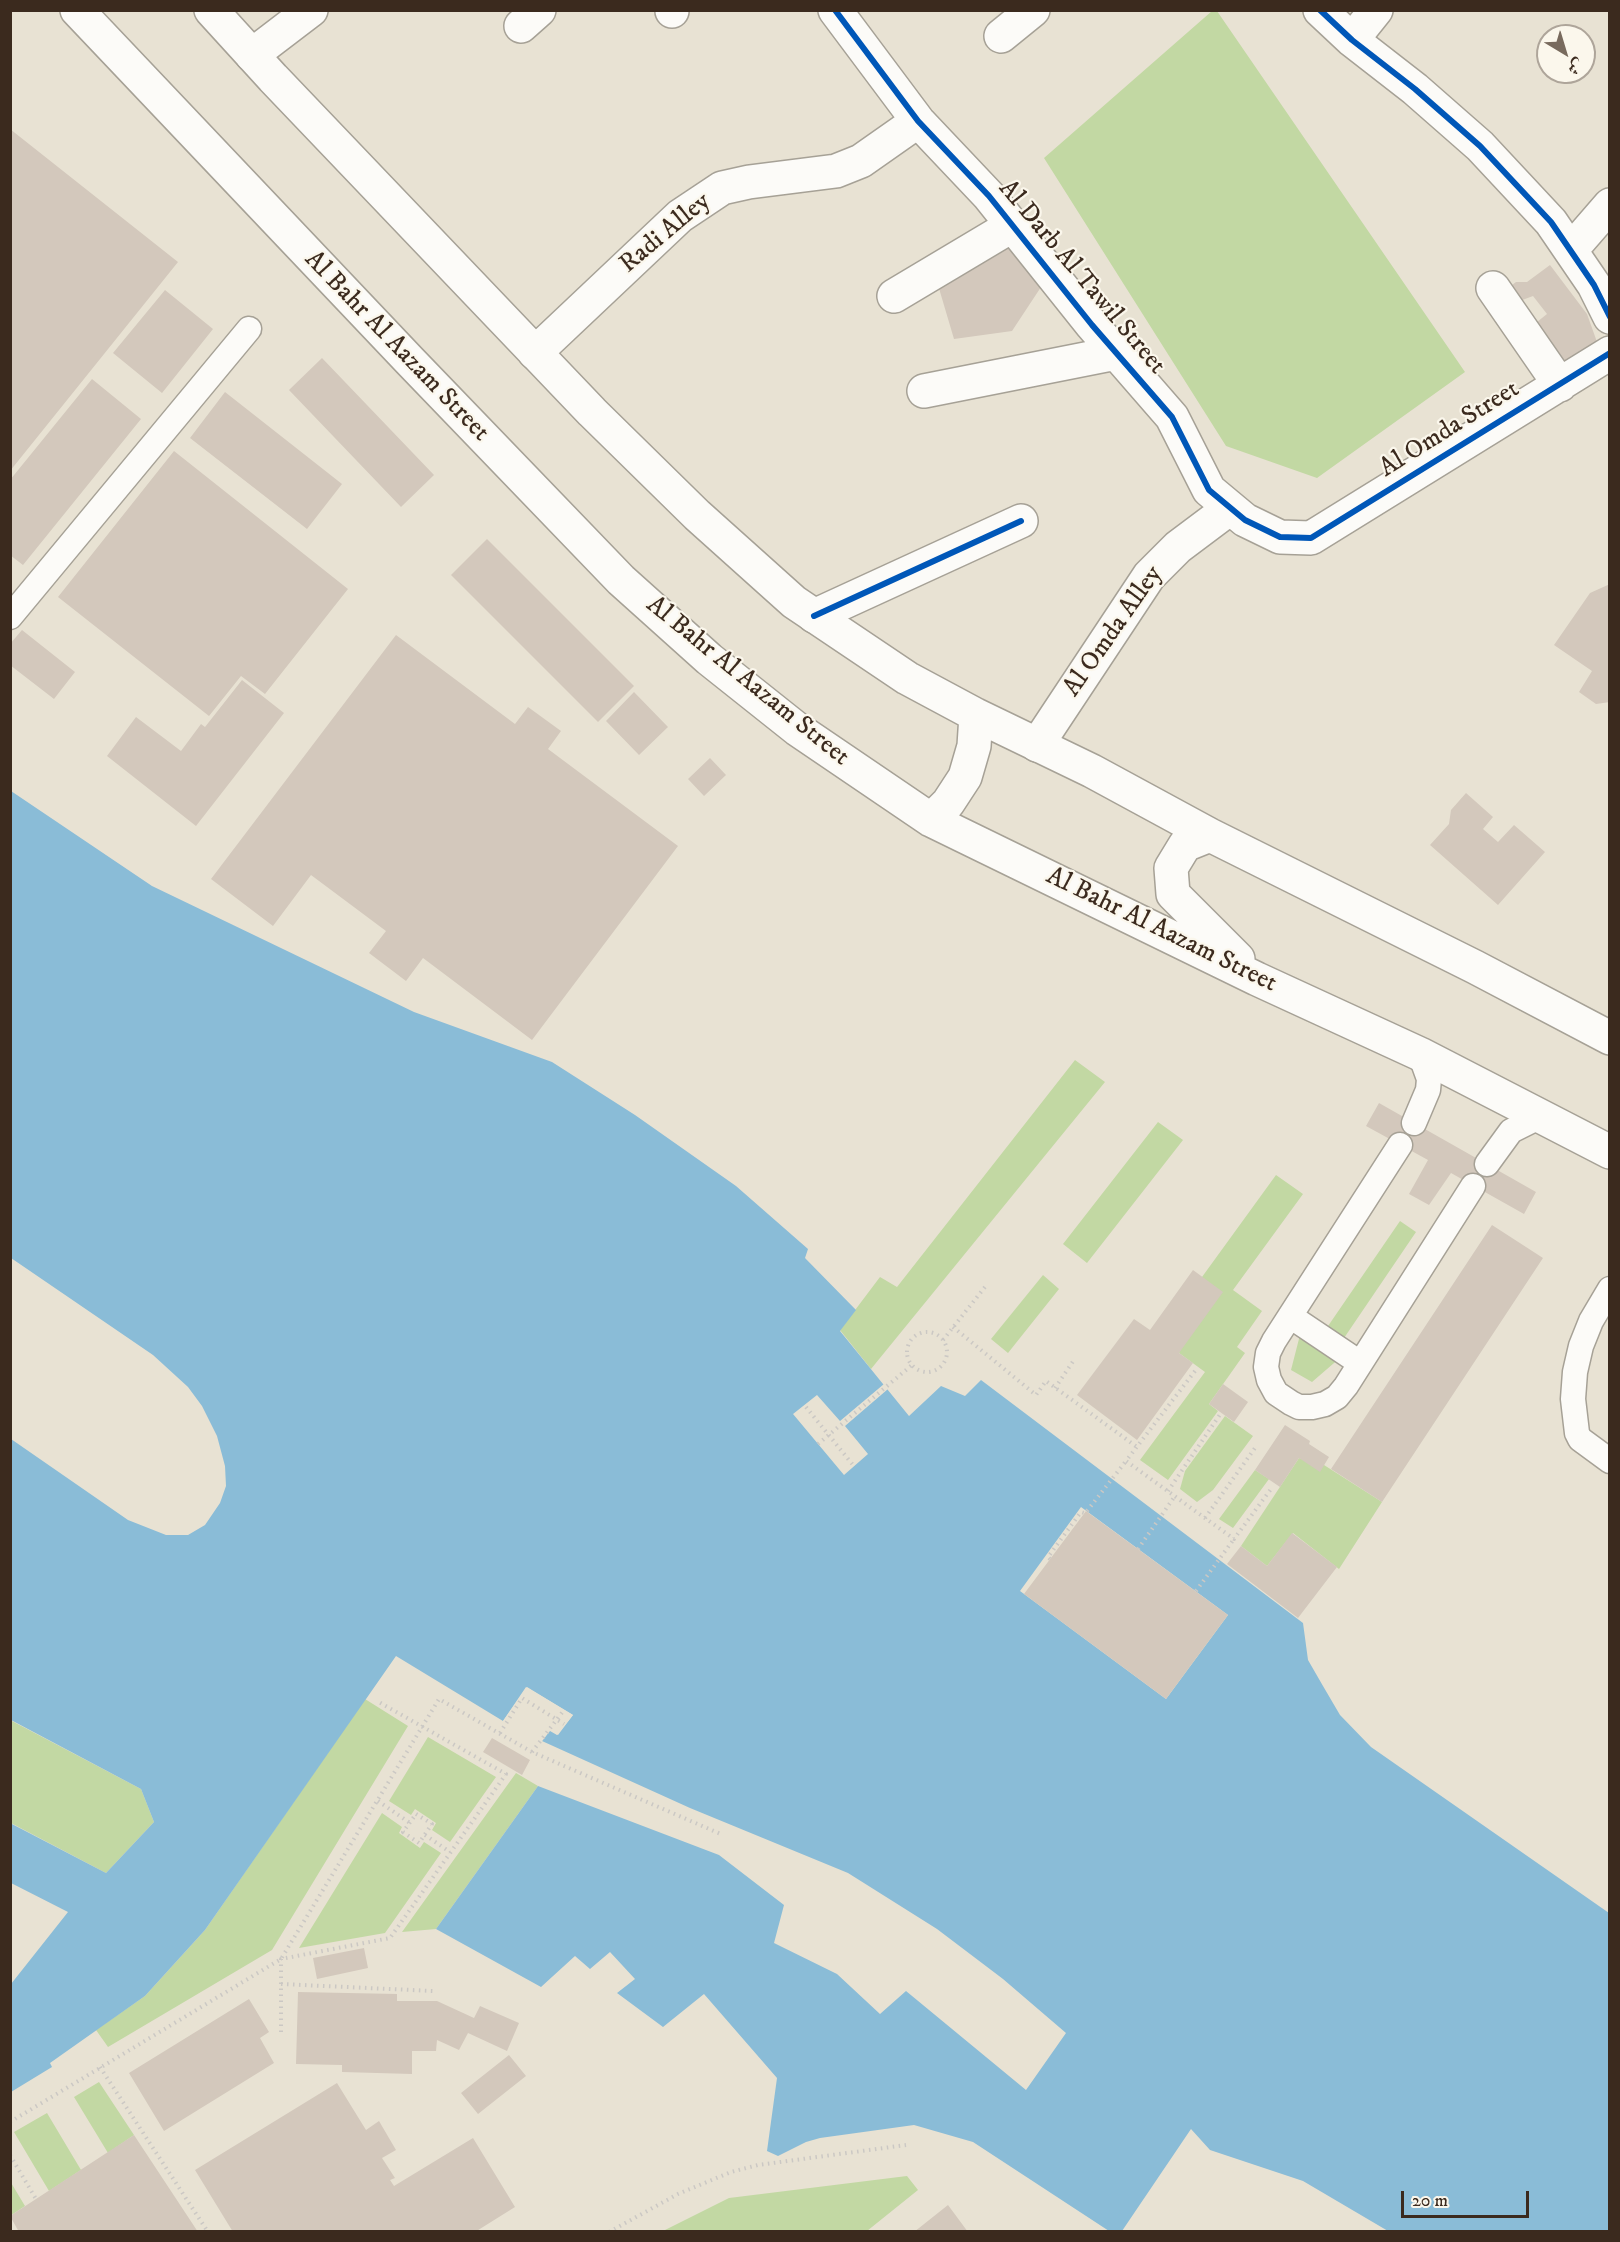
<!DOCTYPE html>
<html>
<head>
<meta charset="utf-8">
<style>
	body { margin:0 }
	#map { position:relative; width:1620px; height:2242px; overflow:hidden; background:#e8e2d3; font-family:"IM FELL DW Pica",Amiri,serif }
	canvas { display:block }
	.frame { position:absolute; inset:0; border:12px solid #3b2a1e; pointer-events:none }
	.north { position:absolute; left:1536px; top:24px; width:60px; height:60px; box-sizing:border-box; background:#fbf7ec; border:2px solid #aea59a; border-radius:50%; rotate:142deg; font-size:16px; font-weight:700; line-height:24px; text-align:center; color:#3b2a1e }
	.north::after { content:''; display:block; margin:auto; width:21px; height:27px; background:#786a5d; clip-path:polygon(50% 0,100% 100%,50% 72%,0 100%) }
	.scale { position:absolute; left:1401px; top:2191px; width:128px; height:27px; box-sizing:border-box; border:3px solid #3b2a1e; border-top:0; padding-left:8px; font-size:18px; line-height:21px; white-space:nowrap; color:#3b2a1e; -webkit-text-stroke:4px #fbf7ec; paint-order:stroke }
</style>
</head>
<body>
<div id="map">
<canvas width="1620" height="2242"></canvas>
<div class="frame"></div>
<div class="north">ش</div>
<div class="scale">20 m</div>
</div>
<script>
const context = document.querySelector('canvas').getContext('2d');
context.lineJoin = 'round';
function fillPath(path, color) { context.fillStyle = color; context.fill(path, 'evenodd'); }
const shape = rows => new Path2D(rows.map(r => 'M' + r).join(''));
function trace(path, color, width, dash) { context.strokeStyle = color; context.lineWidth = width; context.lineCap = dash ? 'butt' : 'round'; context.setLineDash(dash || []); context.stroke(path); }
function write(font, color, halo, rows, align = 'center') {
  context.font = font + ' "IM FELL DW Pica",serif'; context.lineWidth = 4.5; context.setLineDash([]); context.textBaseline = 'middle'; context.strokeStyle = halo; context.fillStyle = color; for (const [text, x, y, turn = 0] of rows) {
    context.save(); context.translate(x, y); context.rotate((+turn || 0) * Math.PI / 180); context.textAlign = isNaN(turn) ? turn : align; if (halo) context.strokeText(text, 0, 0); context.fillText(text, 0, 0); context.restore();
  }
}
fillPath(shape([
	[1212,11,1217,11,1465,372,1317,478,1226,446,1044,158],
	[1075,1060,1105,1082,871,1369,840,1330,880,1277,897,1287],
	[1158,1122,1183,1140,1087,1263,1063,1244],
	[1276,1175,1303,1194,1233,1290,1262,1311,1237,1347,1245,1353,1209,1404,1218,1411,1168,1480,1140,1460,1205,1372,1179,1353,1202,1277],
	[1400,1221,1416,1232,1342,1341,1326,1329],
	[1043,1275,1059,1289,1008,1353,991,1339],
	[1301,1331,1341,1357,1312,1382,1291,1370],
	[1225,1416,1253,1436,1213,1490,1197,1502,1180,1489,1185,1471],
	[1299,1458,1324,1465,1382,1502,1339,1569,1293,1533,1267,1566,1241,1546],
	[1255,1470,1269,1479,1233,1528,1219,1519],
	[365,1699,408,1726,272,1950,108,2047,96,2030,145,1996,205,1930],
	[10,1720,141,1789,154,1822,106,1873,11,1823],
	[428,1737,496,1777,450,1842,432,1830,436,1823,415,1809,411,1815,389,1801],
	[516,1773,538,1786,436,1929,402,1932],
	[382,1813,402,1827,399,1833,420,1848,424,1842,441,1853,385,1933,299,1948],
	[99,2082,134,2135,108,2153,74,2097],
	[47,2113,81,2170,49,2191,14,2132],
	[907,2176,918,2190,867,2231,663,2231,729,2198],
	[10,2181,25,2206,10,2216]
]), '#c2d8a3');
fillPath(shape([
	[11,791,152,886,414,1012,552,1062,635,1115,736,1186,808,1249,805,1258,856,1310,840,1331,909,1416,941,1386,965,1396,981,1380,1303,1623,1308,1660,1323,1686,1340,1715,1371,1747,1609,1913,1609,2231,1388,2231,1303,2181,1210,2150,1191,2129,1122,2231,1109,2231,973,2142,914,2125,820,2138,806,2142,778,2156,767,2151,777,2078,704,1994,663,2027,617,1993,635,1979,610,1952,590,1969,575,1956,541,1987,436,1929,538,1786,719,1855,784,1905,774,1943,837,1974,880,2014,906,1991,1026,2090,1066,2033,1003,1979,937,1929,848,1873,690,1808,542,1741,550,1730,558,1735,573,1715,526,1687,503,1721,396,1656,205,1930,145,1996,50,2063,52,2067,11,2092,11,1984,68,1912,11,1883,10,1823,106,1873,154,1822,141,1789,11,1720,11,1439,128,1520,166,1535,188,1535,205,1525,220,1503,226,1486,225,1466,217,1436,202,1406,188,1387,153,1355,11,1258],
	[1081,1507,1228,1615,1166,1699,1020,1591]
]), '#8abcd7');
fillPath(shape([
	[884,1384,888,1389,845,1426,868,1454,844,1475,793,1414,817,1395,840,1421],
	[527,1687,573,1715,557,1735,550,1731,542,1741,539,1740,549,1728,557,1731,568,1716,528,1691,506,1723,503,1721]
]), '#e8e2d3');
fillPath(shape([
	[10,129,178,262,10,471],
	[1013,225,1043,284,1012,331,954,339,938,285],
	[1550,265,1587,314,1597,342,1561,372,1527,330,1547,314,1533,296,1517,302,1507,289,1516,282,1527,282],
	[165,290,213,329,162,393,113,353],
	[322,358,434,475,401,507,289,390],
	[92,379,141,419,23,565,10,555,10,480],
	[225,392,342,484,307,529,190,438],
	[174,451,348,589,265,694,241,676,209,716,58,597],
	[487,539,634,686,598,722,451,575],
	[1610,584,1610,702,1596,704,1579,692,1592,671,1554,645,1590,593],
	[22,630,75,672,54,699,10,665,10,644],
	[396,635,515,724,528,707,561,731,548,749,678,846,532,1040,423,958,406,981,369,953,386,931,311,875,273,926,211,879],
	[242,680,284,713,196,826,107,756,136,717,181,751,201,724,205,727],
	[634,692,668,727,639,755,606,721],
	[710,758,726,775,704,796,688,779],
	[1466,793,1493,817,1483,829,1498,842,1514,825,1545,852,1498,905,1430,845,1449,824,1451,810],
	[1379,1103,1536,1192,1524,1214,1451,1173,1429,1205,1409,1194,1428,1160,1366,1126],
	[1492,1225,1543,1258,1382,1502,1331,1469],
	[1193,1270,1223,1292,1179,1353,1193,1363,1137,1440,1077,1395,1134,1319,1150,1330],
	[1223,1384,1248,1402,1234,1422,1209,1404],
	[1285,1425,1310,1441,1309,1444,1329,1457,1320,1472,1299,1458,1280,1487,1255,1470],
	[1086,1511,1228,1615,1166,1699,1024,1594],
	[1292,1533,1337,1567,1298,1618,1227,1564,1241,1546,1267,1566],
	[492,1738,530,1760,522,1775,483,1752],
	[364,1948,368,1968,317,1979,313,1958],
	[298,1992,397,1994,397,2001,437,2001,474,2018,480,2006,519,2023,507,2051,468,2033,459,2050,437,2040,436,2051,412,2051,412,2074,342,2072,342,2065,296,2064],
	[249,1999,269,2032,260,2038,274,2063,164,2131,129,2073],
	[509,2055,526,2076,478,2114,461,2093],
	[337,2083,366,2130,379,2121,396,2150,382,2158,395,2178,390,2180,394,2186,473,2138,515,2207,475,2232,233,2232,195,2170],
	[134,2135,198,2232,19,2232,10,2216],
	[948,2205,968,2232,914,2232]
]), '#d3c8bc');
const service = shape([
	[10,617,249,329],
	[1414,1123,1428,1090,1429,1079,1420,1054],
	[1400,1145,1274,1341,1268,1353,1266,1367,1269,1380,1276,1393,1291,1403,1299,1407,1312,1407,1325,1404,1337,1397,1346,1386,1473,1186],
	[1487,1164,1511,1131,1533,1120,1545,1119],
	[1610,1289,1591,1321,1581,1346,1575,1372,1573,1399,1577,1433,1580,1439,1610,1461],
	[1290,1316,1360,1363]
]);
const minor = shape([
	[672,10,672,11],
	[835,10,918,121,989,196,1092,325,1172,417,1209,490,1245,520,1280,537,1311,538,1610,353],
	[1320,10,1352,40,1415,89,1480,146,1551,222,1594,285,1610,317],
	[521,26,539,10],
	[1001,36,1033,10],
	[1352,40,1376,10],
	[252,55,311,10],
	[1571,250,1610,205],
	[1493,288,1560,385],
	[894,296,1013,225],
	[535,353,680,216,722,188,749,182,836,171,861,161,918,121],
	[924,391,1116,353],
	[814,616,1021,521],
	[1037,745,1149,576,1178,547,1230,508]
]);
const primary = shape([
	[77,10,410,361,621,580,709,659,797,729,931,820,1257,979,1420,1054,1610,1152],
	[211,10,273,78,592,412,697,515,794,602,907,678,976,715,1092,771,1210,835,1475,967,1610,1038],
	[931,820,948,803,965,777,974,746,976,715],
	[1210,835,1185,845,1171,868,1173,894,1238,959]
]);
trace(service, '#a6a196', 27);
trace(minor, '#a6a196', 36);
trace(primary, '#a6a196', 36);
trace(shape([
	[953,1327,1036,1395,1046,1381,1137,1447],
	'907 1352a20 20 0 1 1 40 0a20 20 0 1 1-40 0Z',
	[943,1340,985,1287],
	[1195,1371,1126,1461,1234,1539,1271,1489],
	[1055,1388,1074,1360],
	[806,1407,853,1465],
	[818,1444,912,1365],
	[1168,1491,1221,1413],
	[1087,1511,1126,1461],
	[1205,1518,1255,1448],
	[1138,1549,1175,1496],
	[1050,1559,1048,1557,1081,1512,1084,1513],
	[1196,1591,1234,1539],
	[500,1733,522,1698,564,1724],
	[532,1752,564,1710],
	[378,1801,410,1823],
	[416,1814,432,1824,419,1843,403,1832,416,1814],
	[425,1835,450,1852],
	[281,1984,433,1991],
	[281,2032,281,1959,390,1938,506,1774,377,1701],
	[100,2067,208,2232],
	[10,2122,281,1959,439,1699,532,1752,723,1835],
	[10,2155,36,2199],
	[609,2232,678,2194,731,2172,758,2165,906,2145]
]), '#cbc8c4', 4, [1.5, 4.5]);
trace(service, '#fcfbf8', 24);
trace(minor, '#fcfbf8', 33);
trace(primary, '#fcfbf8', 33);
trace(shape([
	[835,10,918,121,989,196,1092,325,1172,417,1209,490,1245,520,1280,537,1311,538,1610,353],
	[1320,10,1352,40,1415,89,1480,146,1551,222,1594,285,1610,317],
	[814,616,1021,521]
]), '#0057b8', 6);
write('26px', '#3b2a1e', '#fbf7ec', [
	["Radi Alley",666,234,-40],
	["Al Darb Al Tawil Street",1081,278,50],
	["Al Bahr Al Aazam Street",396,347,46],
	["Al Omda Street",1450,430,-32],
	["Al Omda Alley",1114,632,-55],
	["Al Bahr Al Aazam Street",747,682,39],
	["Al Bahr Al Aazam Street",1161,931,26]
]);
</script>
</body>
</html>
